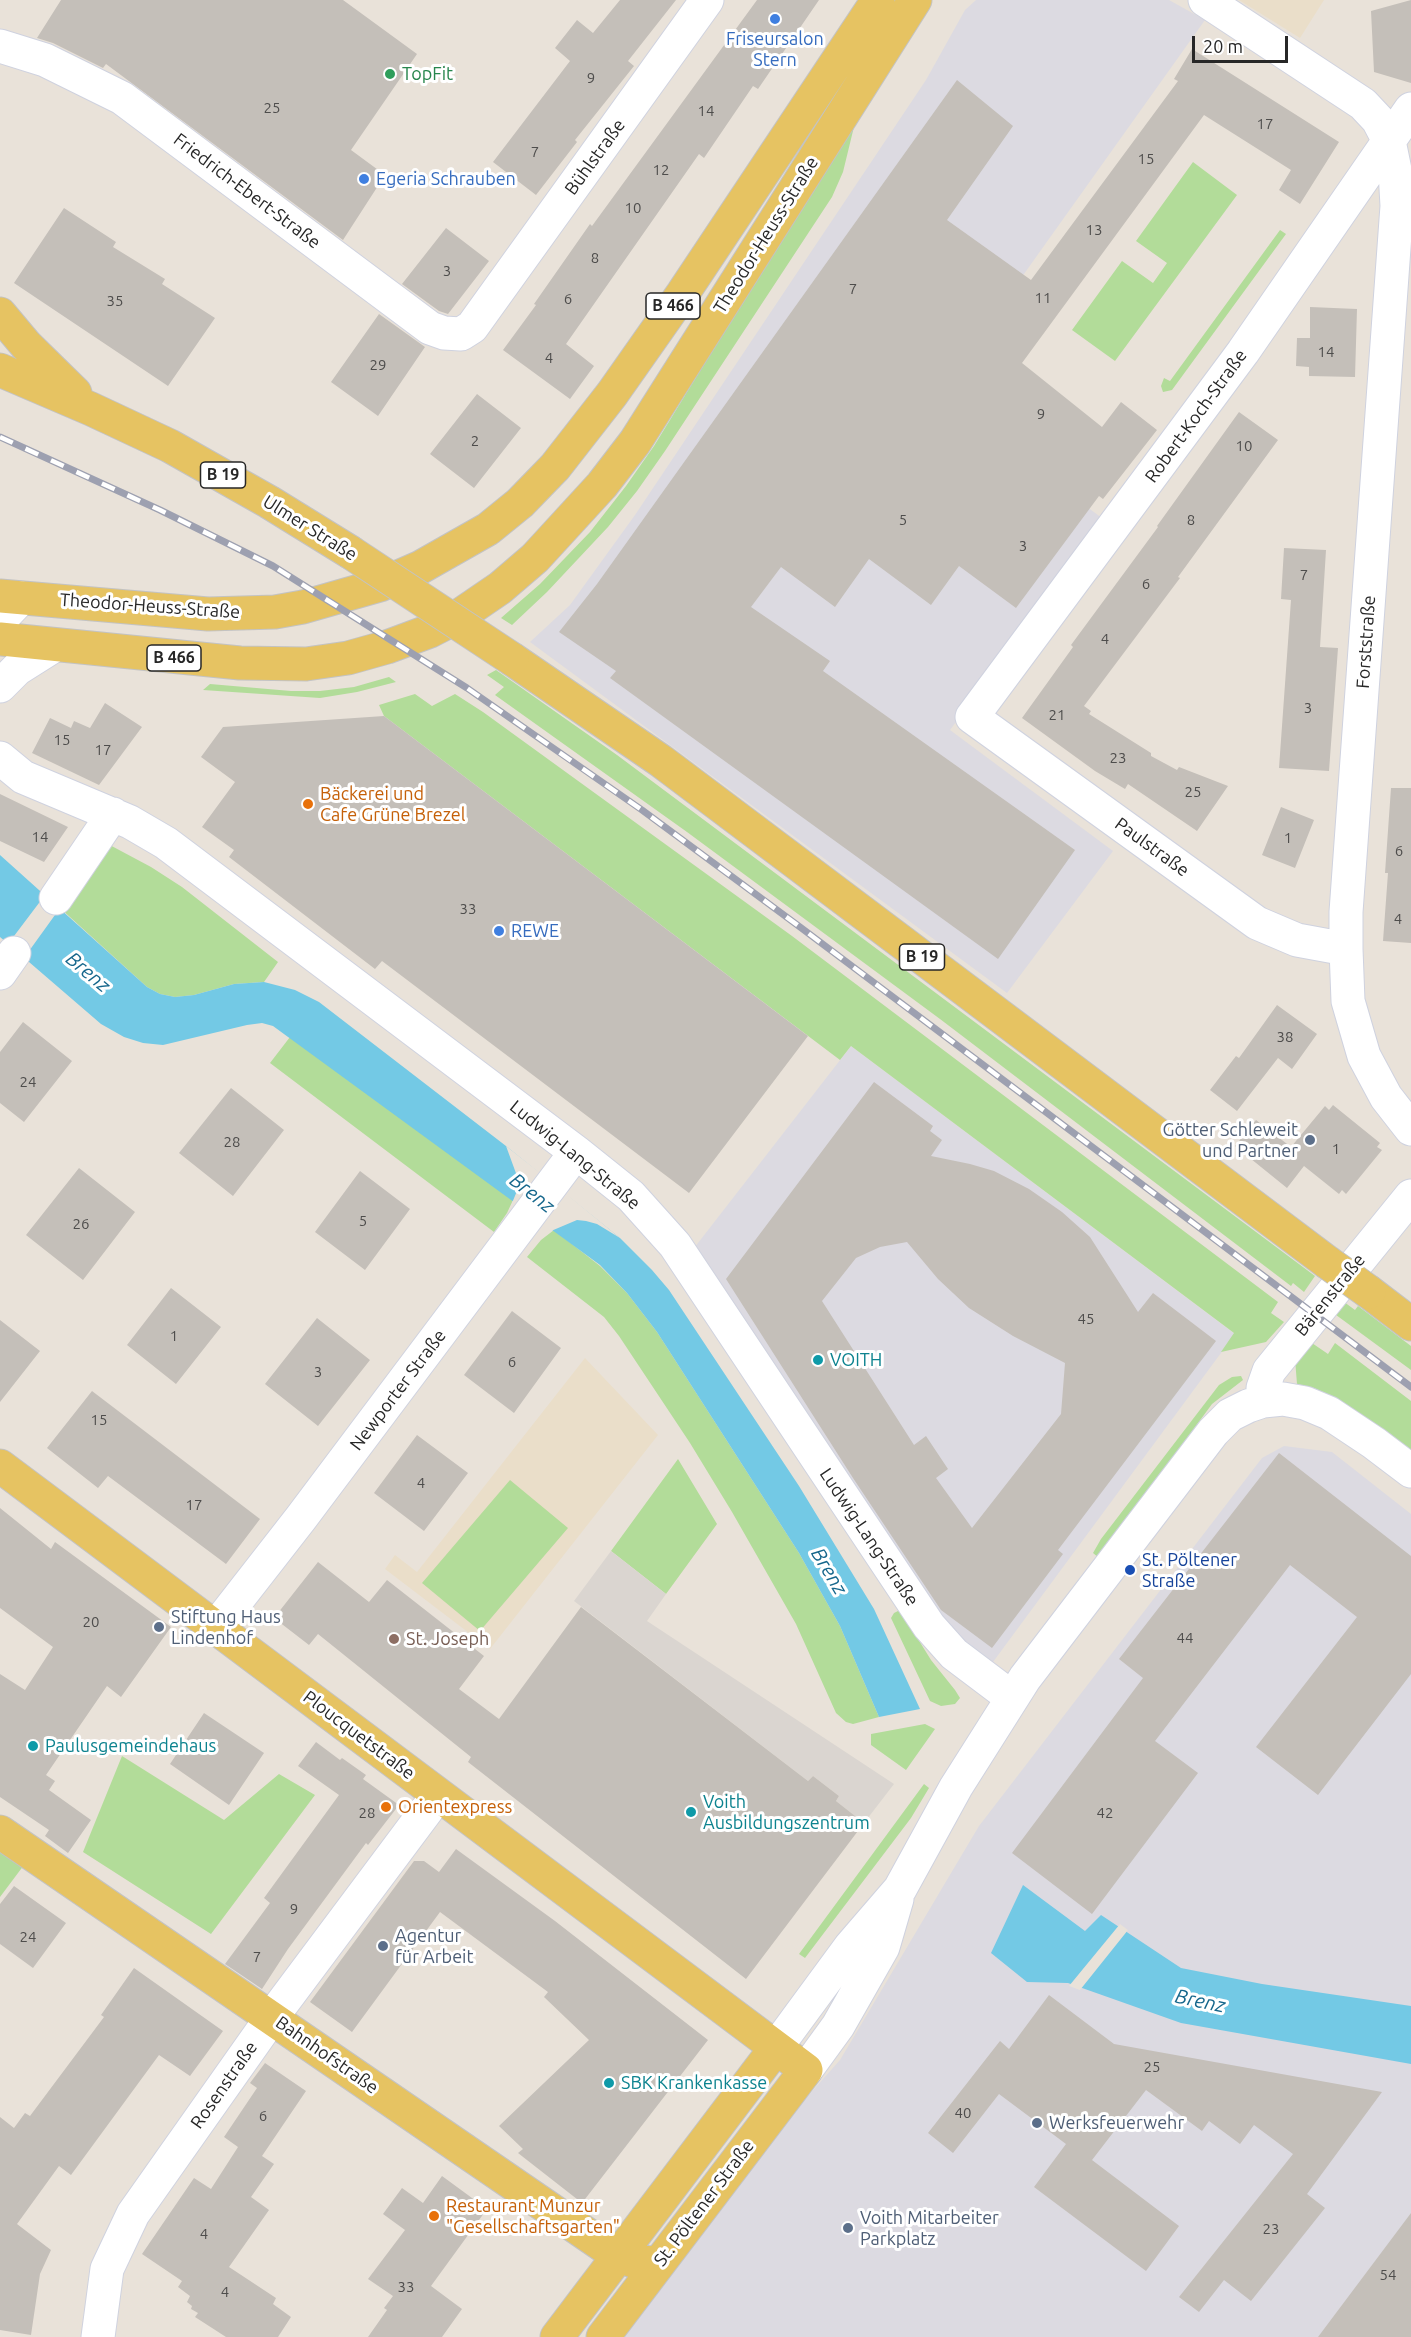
<!DOCTYPE html>
<html>
<head>
<meta charset="utf-8">
<style>
	body { margin:0 }
	#map { position:relative; width:1411px; height:2337px; overflow:hidden; background:#e9e2d9; font-family:Ubuntu,sans-serif }
	canvas { display:block }
	.scale { position:absolute; left:1192px; top:36px; width:96px; height:27px; box-sizing:border-box; border:3px solid #272727; border-top:0; padding-left:8px; font-size:18px; line-height:21px; white-space:nowrap; color:#272727; -webkit-text-stroke:4px #fff; paint-order:stroke }
</style>
</head>
<body>
<div id="map">
<canvas width="1411" height="2337"></canvas>
<div class="scale">20 m</div>
</div>
<script>
const context = document.querySelector('canvas').getContext('2d');
context.lineJoin = 'round';
function fillPath(path, color) { context.fillStyle = color; context.fill(path, 'evenodd'); }
const shape = rows => new Path2D(rows.map(r => 'M' + r).join(''));
function trace(path, color, width, dash) { context.strokeStyle = color; context.lineWidth = width; context.lineCap = dash ? 'butt' : 'round'; context.setLineDash(dash || []); context.stroke(path); }
function write(font, color, halo, rows, align = 'center') {
  context.font = font + ' Ubuntu,sans-serif'; context.lineWidth = 6; context.setLineDash([]); context.textBaseline = 'middle'; context.strokeStyle = halo; context.fillStyle = color; for (const [text, x, y, turn = 0] of rows) {
    context.save(); context.translate(x, y); context.rotate((+turn || 0) * Math.PI / 180); context.textAlign = isNaN(turn) ? turn : align; if (halo) context.strokeText(text, 0, 0); context.fillText(text, 0, 0); context.restore();
  }
}
fillPath(shape([
	[976,0,1169,0,1205,20,937,396,1106,521,950,730,1113,851,1007,993,530,642,570,605,635,515,926,80,965,10],
	[851,1046,1235,1334,993,1662,956,1637,691,1252],
	[1284,1446,1332,1452,1411,1514,1411,2337,621,2337,799,2106,840,2060,979,1826,1262,1458]
]), '#dcdae1');
fillPath(shape([
	[1239,0,1324,0,1300,38],
	[585,1358,658,1435,490,1649,385,1569,395,1555,417,1572]
]), '#eadec9');
fillPath(shape([
	[860,102,843,172,832,197,665,451,637,491,608,527,547,592,512,625,501,618,540,584,590,532,626,486,654,446,782,237],
	[1193,162,1237,195,1115,361,1072,330,1122,261,1153,283,1167,263,1136,241],
	[1280,230,1286,234,1172,390,1163,392,1161,386,1164,378,1170,381],
	[496,670,617,755,1315,1276,1304,1292,1293,1283,1291,1286,940,1019,687,832,495,695,504,687,487,675],
	[389,677,396,682,357,692,320,698,203,690,210,684,291,691,320,691,354,687],
	[415,694,432,706,455,694,483,712,792,936,1278,1302,1271,1313,1284,1322,1266,1342,1221,1352,1234,1333,851,1046,840,1060,384,716,379,705],
	[106,843,151,867,182,887,278,962,264,982,234,984,194,995,175,997,160,994,147,987,60,908],
	[290,1037,513,1200,507,1213,494,1232,270,1063],
	[554,1230,600,1266,627,1293,657,1332,799,1553,840,1626,879,1717,853,1724,846,1722,836,1713,796,1624,732,1512,690,1443,619,1336,604,1317,527,1257,541,1240],
	[1340,1299,1355,1310,1358,1306,1411,1346,1411,1370,1332,1312],
	[1309,1341,1328,1354,1335,1343,1411,1401,1411,1456,1331,1396,1314,1388,1297,1384,1295,1359],
	[1241,1376,1243,1380,1212,1404,1099,1558,1093,1553,1101,1539,1219,1385,1232,1377],
	[678,1459,717,1524,666,1594,611,1551],
	[510,1480,568,1528,480,1631,422,1583],
	[900,1610,931,1660,955,1690,960,1698,955,1704,941,1706,930,1701,891,1618,894,1613],
	[925,1724,935,1729,906,1770,871,1745,871,1734],
	[122,1756,224,1820,279,1774,315,1795,211,1934,83,1852],
	[924,1784,929,1788,911,1818,805,1958,799,1954],
	[0,1849,24,1865,0,1897]
]), '#b2dc99');
fillPath(shape([
	[611,1551,666,1594,647,1621,894,1784,864,1823,836,1801,839,1796,813,1776,808,1781,574,1601]
]), '#dad5d0');
fillPath(shape([
	[0,855,147,987,160,994,175,997,194,995,234,984,264,982,295,990,319,1002,506,1146,620,1238,652,1270,669,1290,799,1486,874,1609,920,1709,879,1717,840,1626,799,1553,657,1332,627,1293,600,1265,273,1026,262,1023,247,1025,163,1045,143,1043,124,1037,101,1024,0,937],
	[1023,1885,1085,1931,1101,1915,1181,1968,1262,1984,1411,2006,1411,2064,1181,2023,1068,1983,1027,1982,991,1953]
]), '#73c9e5');
fillPath(shape([
	[45,895,60,908,24,958,8,944],
	[506,1146,553,1183,620,1238,597,1224,586,1221,577,1220,551,1231,512,1203,517,1191,517,1176],
	[1120,1924,1128,1930,1080,1990,1069,1986]
]), '#e9e2d9');
fillPath(shape([
	[61,0,343,0,417,54,351,150,385,175,343,240,106,64,103,68,53,43,37,38],
	[620,0,676,0,628,61,634,66,575,140,577,142,536,195,493,162,570,61,555,48,577,20,593,33],
	[757,0,819,0,758,89,753,86,704,158,699,154,566,344,594,366,570,399,503,350,536,305,534,304,590,224,592,226],
	[1411,0,1411,83,1374,72,1371,11],
	[1192,49,1339,142,1300,204,1279,190,1291,170,1204,115,1022,363,1102,427,1121,402,1157,430,1103,499,1099,496,1016,608,959,566,931,605,869,559,835,607,781,567,751,607,830,661,823,671,1075,850,998,959,610,678,616,671,559,632,597,584,957,80,1013,126,947,220,1031,280,1178,81,1174,79],
	[64,208,116,242,113,247,165,279,162,284,215,318,168,386,14,283],
	[446,228,489,261,448,314,439,311,402,284],
	[1310,307,1357,309,1355,377,1309,376,1309,367,1296,366,1297,338,1310,338],
	[379,314,425,347,378,416,331,382],
	[477,394,521,428,474,488,430,454],
	[1239,412,1278,440,1178,577,1180,578,1084,706,1091,711,1089,714,1151,753,1151,756,1177,770,1179,767,1228,786,1197,831,1128,784,1125,789,1095,771,1022,718,1073,647,1071,645,1158,527,1157,526],
	[1284,548,1326,550,1320,647,1338,648,1329,771,1279,768,1291,600,1281,599],
	[105,703,142,727,99,785,32,753,50,718,71,728,74,721,90,728],
	[384,716,808,1036,689,1193,382,961,375,969,229,857,234,850,202,827,235,782,201,757,223,727],
	[1391,788,1411,788,1411,943,1383,941,1388,873,1385,873],
	[0,794,68,827,44,862,0,841],
	[1281,807,1314,820,1295,868,1262,855],
	[1277,1005,1317,1034,1292,1069,1278,1058,1237,1111,1210,1090,1236,1056,1239,1058],
	[23,1022,72,1061,24,1122,0,1103,0,1052],
	[874,1082,933,1126,930,1131,942,1140,931,1156,970,1164,994,1171,1029,1189,1062,1212,1090,1237,1138,1312,1153,1293,1216,1341,1058,1550,1063,1554,992,1648,941,1610,853,1478,726,1279],
	[907,1242,938,1279,969,1308,1013,1336,1065,1363,1061,1414,972,1528,936,1478,948,1469,926,1436,914,1445,822,1301,856,1258,880,1247],
	[231,1088,284,1130,233,1196,179,1153],
	[1333,1105,1380,1143,1377,1147,1382,1150,1346,1194,1342,1190,1339,1194,1304,1166,1287,1188,1235,1146,1256,1120,1291,1147,1325,1106,1329,1110],
	[79,1168,135,1212,83,1280,26,1235],
	[360,1171,410,1209,365,1270,315,1232],
	[171,1288,221,1327,176,1384,127,1345],
	[512,1311,561,1348,514,1413,464,1375],
	[317,1318,370,1360,318,1426,265,1384],
	[0,1320,40,1351,0,1402],
	[92,1391,260,1519,226,1564,108,1476,98,1488,47,1448],
	[417,1435,468,1473,424,1531,374,1493],
	[1279,1453,1411,1556,1411,1674,1318,1795,1256,1747,1357,1617,1290,1565,1155,1741,1198,1773,1092,1914,1012,1853,1143,1678,1119,1659],
	[0,1508,51,1549,55,1542,171,1627,121,1697,107,1686,46,1775,55,1781,49,1790,91,1820,68,1853,45,1836,49,1830,0,1797,0,1674,25,1690,53,1647,0,1608],
	[318,1562,369,1602,387,1580,484,1656,459,1689,499,1719,581,1607,808,1781,813,1776,839,1796,836,1801,864,1823,746,1979,468,1762,471,1757,318,1634,309,1645,274,1618],
	[204,1713,264,1753,229,1805,170,1764],
	[316,1742,340,1760,342,1758,366,1775,363,1779,399,1805,368,1845,366,1843,288,1949,262,1989,225,1964,270,1903,264,1898,339,1795,298,1766],
	[456,1849,555,1921,708,2040,582,2203,518,2153,523,2149,499,2126,589,2040,544,1997,548,1992,440,1912,352,2032,310,2002,414,1861,424,1861,439,1872],
	[14,1886,66,1923,33,1968,0,1944,0,1904],
	[134,1968,223,2031,190,2076,159,2055,71,2175,59,2166,17,2224,51,2250,40,2274,31,2335,0,2330,0,2117,14,2128,25,2113,30,2116,104,2017,101,2015],
	[1049,1995,1114,2044,1382,2092,1307,2194,1325,2208,1251,2301,1224,2280,1199,2312,1179,2297,1293,2154,1254,2125,1240,2144,1209,2121,1202,2131,1146,2090,1092,2160,1179,2226,1146,2271,1034,2187,1066,2144,999,2094,953,2153,928,2133,1000,2041,1009,2049],
	[265,2063,306,2091,262,2156,274,2164,251,2197,269,2210,229,2267,276,2298,273,2304,291,2317,278,2337,226,2337,195,2317,198,2313,191,2309,192,2306,187,2302,190,2296,178,2287,182,2281,142,2254,194,2178,211,2189,238,2147,224,2137,257,2088,250,2083],
	[442,2176,487,2209,431,2286,462,2309,442,2337,368,2337,387,2310,384,2308,393,2296,368,2279,405,2230,383,2214,402,2188,423,2203],
	[1411,2213,1411,2337,1318,2337]
]), '#c4bfb9');
const minor = shape([
	[1205,0,1363,104,1378,120,1389,141,1395,170,1397,206,1346,912,1346,949,1348,1001,1364,1056,1386,1097,1411,1129],
	[0,46,45,60,122,98,430,328,444,333,461,334,472,327,707,0],
	[0,620,21,598],
	[0,686,17,669,55,645],
	[0,758,23,777,130,822,166,843,576,1152,631,1196,675,1245,929,1626,954,1654,1011,1697],
	[56,898,113,814],
	[1346,949,1297,940,1257,923,972,717,1243,352,1411,109],
	[0,973,14,953],
	[1263,1401,1263,1388,1269,1371,1411,1196],
	[216,1627,301,1518,576,1152],
	[775,2049,850,1947,900,1889,956,1787,1025,1678,1213,1432,1230,1415,1248,1406,1263,1401,1283,1399,1305,1403,1329,1413,1374,1443,1411,1471],
	[806,2070,838,2026,883,1947,897,1899],
	[98,2337,107,2269,133,2214,272,2017,438,1795]
]);
const major = shape([
	[0,314,26,345,75,393],
	[0,370,91,409,170,446,269,502,350,552],
	[0,596,208,614,275,612,303,607,380,585,421,567,488,529,520,503,555,467,612,394,683,293,878,0],
	[0,639,240,663,306,664,348,658,387,647,430,631,459,616,500,588,535,558,602,485,635,442,915,0],
	[512,659,661,761,1327,1262],
	[1369,1292,1411,1324],
	[0,1466,806,2070,603,2337],
	[0,1832,617,2255,636,2262,659,2263],
	[557,2337,775,2049]
]);
trace(minor, '#cfd2df', 35);
trace(major, '#c3c3c3', 35);
trace(minor, '#fff', 33);
trace(major, '#e6c362', 33);
const rail = shape([
	[0,437,160,510,273,566,467,688,642,810,800,927,1411,1387]
]);
trace(rail, '#9da0b0', 7);
trace(rail, '#fff', 4.5, [14]);
const majorBridge = shape([
	[350,552,512,659],
	[1327,1262,1369,1292]
]);
trace(majorBridge, '#c3c3c3', 35, []);
trace(majorBridge, '#e6c362', 33);
for (const [x, y, r, color] of [
	[775,19,6,"#3f7fe0"],
	[390,74,6,"#2e9e5b"],
	[364,179,6,"#3f7fe0"],
	[308,804,6,"#e8710a"],
	[499,931,6,"#3f7fe0"],
	[1310,1140,6,"#5c6f8a"],
	[818,1360,6,"#0f9aa8"],
	[1130,1570,6,"#1a4fb4"],
	[159,1627,6,"#5c6f8a"],
	[394,1639,6,"#8d6e63"],
	[33,1746,6,"#0f9aa8"],
	[386,1807,6,"#e8710a"],
	[691,1812,6,"#0f9aa8"],
	[383,1946,6,"#5c6f8a"],
	[609,2083,6,"#0f9aa8"],
	[1037,2123,6,"#5c6f8a"],
	[434,2216,6,"#e8710a"],
	[848,2228,6,"#5c6f8a"]
]) { const dot = new Path2D(); dot.arc(x, y, r, 0, 2 * Math.PI); context.fillStyle = color; context.fill(dot); trace(dot, '#fff', 2); }
write('15px', '#4e4d4c', null, [
	["9",591,78],
	["25",272,108],
	["14",706,111],
	["17",1265,124],
	["7",535,152],
	["15",1146,159],
	["12",661,170],
	["10",633,208],
	["13",1094,230],
	["8",595,258],
	["3",447,271],
	["7",853,289],
	["11",1043,298],
	["6",568,299],
	["35",115,301],
	["14",1326,352],
	["4",549,358],
	["29",378,365],
	["9",1041,414],
	["2",475,441],
	["10",1244,446],
	["5",903,520],
	["8",1191,520],
	["3",1023,546],
	["7",1304,575],
	["6",1146,584],
	["4",1105,639],
	["3",1308,708],
	["21",1057,715],
	["15",62,740],
	["17",103,750],
	["23",1118,758],
	["25",1193,792],
	["14",40,837],
	["1",1288,838],
	["6",1399,851],
	["33",468,909],
	["4",1398,919],
	["38",1285,1037],
	["24",28,1082],
	["28",232,1142],
	["1",1336,1149],
	["5",363,1221],
	["26",81,1224],
	["45",1086,1319],
	["1",174,1336],
	["6",512,1362],
	["3",318,1372],
	["15",99,1420],
	["4",421,1483],
	["17",194,1505],
	["20",91,1622],
	["44",1185,1638],
	["28",367,1813],
	["42",1105,1813],
	["9",294,1909],
	["24",28,1937],
	["7",257,1957],
	["25",1152,2067],
	["40",963,2113],
	["6",263,2116],
	["23",1271,2229],
	["4",204,2234],
	["54",1388,2275],
	["33",406,2287],
	["4",225,2292]
]);
for (const [x, y, w] of [
	[673,306,54],
	[223,475,45],
	[174,658,54],
	[922,957,45]
]) { const box = new Path2D(); box.roundRect(x - w / 2, y - 13, w, 26, 4.5); context.fillStyle = '#fff'; context.fill(box); trace(box, '#272727', 1.5); }
write('bold 16px', '#272727', null, [
	["B 466",673,306],
	["B 19",223,475],
	["B 466",174,658],
	["B 19",922,957]
]);
write('18px', '#366cbe', '#fff', [
	["Friseursalon",775,39,"center"],
	["Stern",775,60,"center"],
	["Egeria Schrauben",376,179],
	["REWE",511,931]
], 'left');
write('18px', '#27864d', '#fff', [
	["TopFit",402,74]
], 'left');
write('18px', '#272727', '#fff', [
	["Bühlstraße",595,157,-54],
	["Friedrich-Ebert-Straße",247,191,37],
	["Theodor-Heuss-Straße",766,235,-58],
	["Robert-Koch-Straße",1196,416,-54],
	["Ulmer Straße",310,528,32],
	["Theodor-Heuss-Straße",150,606,4],
	["Forststraße",1366,642,-86],
	["Paulstraße",1152,847,36],
	["Ludwig-Lang-Straße",575,1155,39],
	["Bärenstraße",1330,1295,-51],
	["Newporter Straße",398,1390,-53],
	["Ludwig-Lang-Straße",869,1537,56],
	["Ploucquetstraße",359,1735,37],
	["Bahnhofstraße",327,2055,35],
	["Rosenstraße",224,2085,-55],
	["St. Pöltener Straße",704,2203,-53]
]);
write('18px', '#c56008', '#fff', [
	["Bäckerei und",320,794],
	["Cafe Grüne Brezel",320,815],
	["Orientexpress",398,1807],
	["Restaurant Munzur",446,2206],
	["\"Gesellschaftsgarten\"",446,2227]
], 'left');
write('18px', '#4e5e75', '#fff', [
	["Götter Schleweit",1298,1130,"right"],
	["und Partner",1298,1151,"right"],
	["Stiftung Haus",171,1617],
	["Lindenhof",171,1638],
	["Agentur",395,1936],
	["für Arbeit",395,1957],
	["Werksfeuerwehr",1049,2123],
	["Voith Mitarbeiter",860,2218],
	["Parkplatz",860,2239]
], 'left');
write('18px', '#0d838f', '#fff', [
	["VOITH",830,1360],
	["Paulusgemeindehaus",45,1746],
	["Voith",703,1802],
	["Ausbildungszentrum",703,1823],
	["SBK Krankenkasse",621,2083]
], 'left');
write('18px', '#164399', '#fff', [
	["St. Pöltener",1142,1560],
	["Straße",1142,1581]
], 'left');
write('18px', '#785e54', '#fff', [
	["St. Joseph",406,1639]
], 'left');
write('italic 20px', '#16678c', '#fff', [
	["Brenz",88,972,40],
	["Brenz",532,1193,38],
	["Brenz",829,1571,59],
	["Brenz",1200,2001,12]
]);
</script>
</body>
</html>
